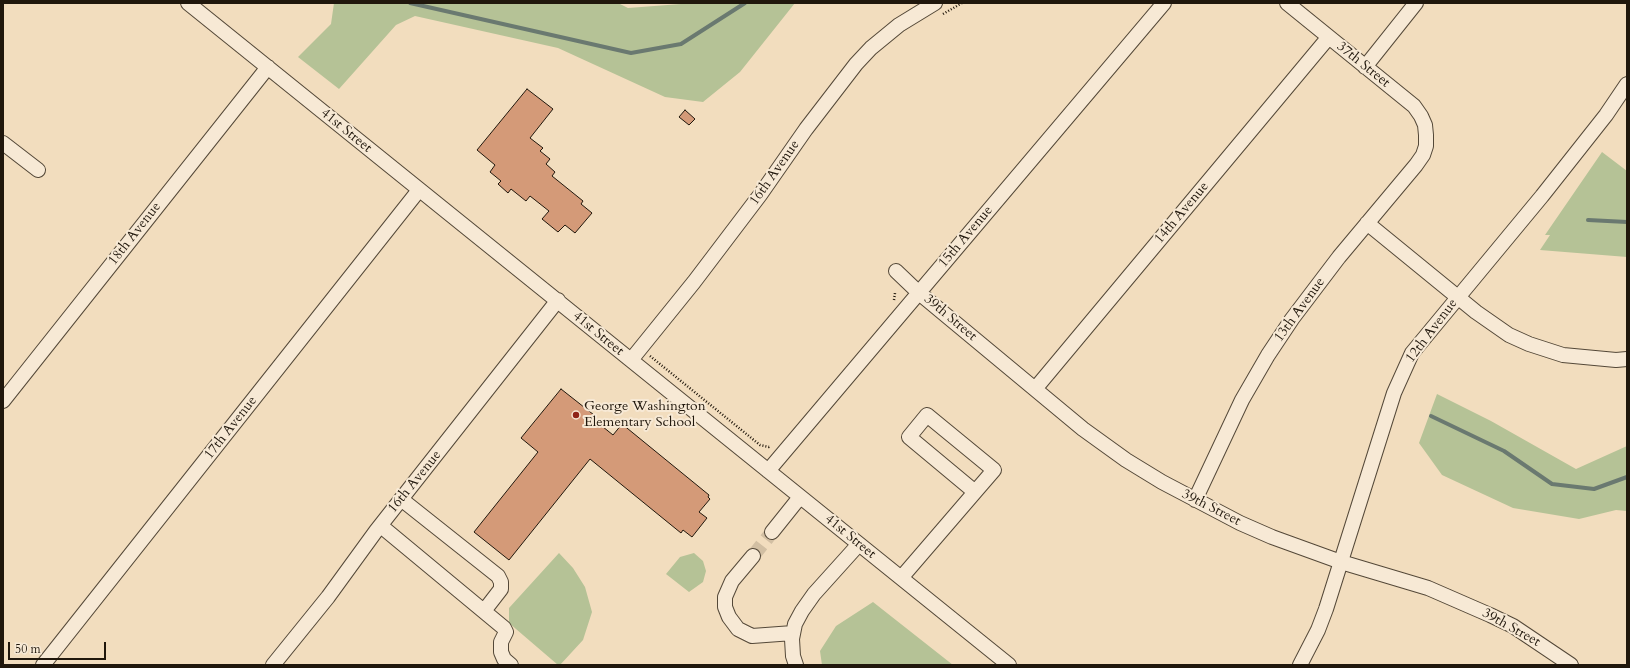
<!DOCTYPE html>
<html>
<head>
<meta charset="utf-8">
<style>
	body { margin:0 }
	#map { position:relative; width:1630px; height:668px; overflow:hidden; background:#f2ddbe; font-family:Cardo,serif }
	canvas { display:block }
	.frame { position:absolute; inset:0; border:4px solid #20170c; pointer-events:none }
	.scale { position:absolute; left:8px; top:642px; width:98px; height:18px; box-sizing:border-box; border:2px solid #20170c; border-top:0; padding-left:5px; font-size:12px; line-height:14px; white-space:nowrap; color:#20170c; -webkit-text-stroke:3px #f7e9d5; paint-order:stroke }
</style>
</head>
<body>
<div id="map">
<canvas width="1630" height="668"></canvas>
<div class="frame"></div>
<div class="scale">50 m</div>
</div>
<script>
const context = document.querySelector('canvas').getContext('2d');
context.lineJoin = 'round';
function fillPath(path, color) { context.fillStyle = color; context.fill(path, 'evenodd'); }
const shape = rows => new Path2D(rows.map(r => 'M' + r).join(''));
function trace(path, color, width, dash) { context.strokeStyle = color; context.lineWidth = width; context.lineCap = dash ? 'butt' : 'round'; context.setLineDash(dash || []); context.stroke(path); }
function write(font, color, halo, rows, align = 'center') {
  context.font = font + ' Cardo,serif'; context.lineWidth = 4; context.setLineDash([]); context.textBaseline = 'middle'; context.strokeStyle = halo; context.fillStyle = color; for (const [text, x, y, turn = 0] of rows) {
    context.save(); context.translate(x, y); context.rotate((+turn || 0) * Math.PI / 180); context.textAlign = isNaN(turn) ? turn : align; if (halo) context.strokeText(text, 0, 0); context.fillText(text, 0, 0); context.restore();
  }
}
fillPath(shape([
	[334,3,618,3,628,8,694,3,795,3,740,72,703,102,665,97,558,48,415,16,396,25,339,89,298,57,331,24],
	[1602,152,1627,171,1627,257,1540,250,1550,235,1545,235],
	[1437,394,1491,421,1576,469,1627,446,1627,511,1616,510,1579,519,1513,508,1442,475,1419,443],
	[559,553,573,568,585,587,592,612,583,640,560,665,558,665,509,623,509,608],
	[694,553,703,561,706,571,703,582,689,592,666,574,680,557],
	[873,602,953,665,822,665,820,651,836,626]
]), '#b5c296');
trace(shape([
	[410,3,631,53,681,44,745,3],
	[1588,220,1627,222],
	[1431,416,1504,451,1552,484,1594,489,1627,477]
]), '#6a7970', 4);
const building = shape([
	[527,89,553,109,530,138,543,148,540,151,550,159,546,164,555,172,552,176,583,201,581,204,592,213,575,233,565,225,558,232,542,219,549,211,530,196,526,201,511,189,508,193,498,184,501,181,490,172,495,165,477,150,527,89],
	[685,110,695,119,689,125,679,117,685,110],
	[561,389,594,415,592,418,613,435,622,424,709,495,708,497,710,499,699,512,707,518,692,537,683,530,681,533,590,459,509,560,474,532,538,452,521,438,561,389]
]);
fillPath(building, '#d49a78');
trace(building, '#20170c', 1);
trace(shape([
	[753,556,772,532]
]), '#d2bfa3', 14, [14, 7]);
const minor = shape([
	[188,3,1009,665],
	[1365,67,1416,3],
	[3,143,38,170],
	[1367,223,1476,312,1509,335,1529,344,1563,355,1616,360,1627,359],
	[896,271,918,292,1083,429,1126,460,1162,482,1240,523,1272,537,1341,562,1428,588,1490,615,1513,626,1571,665],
	[631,360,694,282,760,195,806,129,856,64,871,48,899,25,935,3],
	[1035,389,1328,38],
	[3,401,268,67],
	[768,471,1164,3],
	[401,499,498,576,501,582,501,589,484,611],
	[1195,500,1242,400,1268,355,1292,319,1339,257,1416,165,1423,155,1426,146,1426,135,1425,125,1421,116,1414,106,1287,3],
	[381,526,504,628,506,632,501,642,501,652,504,659,511,665],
	[772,532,800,497],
	[753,556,732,581,725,597,725,607,729,617,738,629,752,636,793,633],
	[901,578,975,492,994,470,927,415,909,437,975,492],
	[43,665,419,190],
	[273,665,328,597,376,531,558,300],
	[796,665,793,656,792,639,795,624,802,611,814,594,859,544],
	[1300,665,1318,630,1326,609,1394,393,1412,353,1542,196,1606,115,1627,84]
]);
trace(minor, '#544838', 16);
trace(shape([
	[943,14,962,3],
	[894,300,895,293],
	[650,356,760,445,769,447,771,446]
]), '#20170c', 2.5, [1, 2]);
trace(minor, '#f7e9d5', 14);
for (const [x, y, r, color] of [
	[576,415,4,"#8f2418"]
]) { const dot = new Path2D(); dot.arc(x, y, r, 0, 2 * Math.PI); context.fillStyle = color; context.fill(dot); trace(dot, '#f7e9d5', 1.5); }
write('14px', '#20170c', '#f7e9d5', [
	["37th Street",1363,65,39],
	["41st Street",346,131,39],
	["16th Avenue",775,173,-55],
	["14th Avenue",1182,213,-50],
	["18th Avenue",135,234,-52],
	["15th Avenue",966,237,-50],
	["13th Avenue",1300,310,-54],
	["39th Street",950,318,40],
	["12th Avenue",1432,331,-53],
	["41st Street",598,334,39],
	["17th Avenue",231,428,-52],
	["16th Avenue",415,482,-51],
	["39th Street",1211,508,27],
	["41st Street",850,537,39],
	["39th Street",1511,628,29]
]);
write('14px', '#20170c', '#f7e9d5', [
	["George Washington",584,407],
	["Elementary School",584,423]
], 'left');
</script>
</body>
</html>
